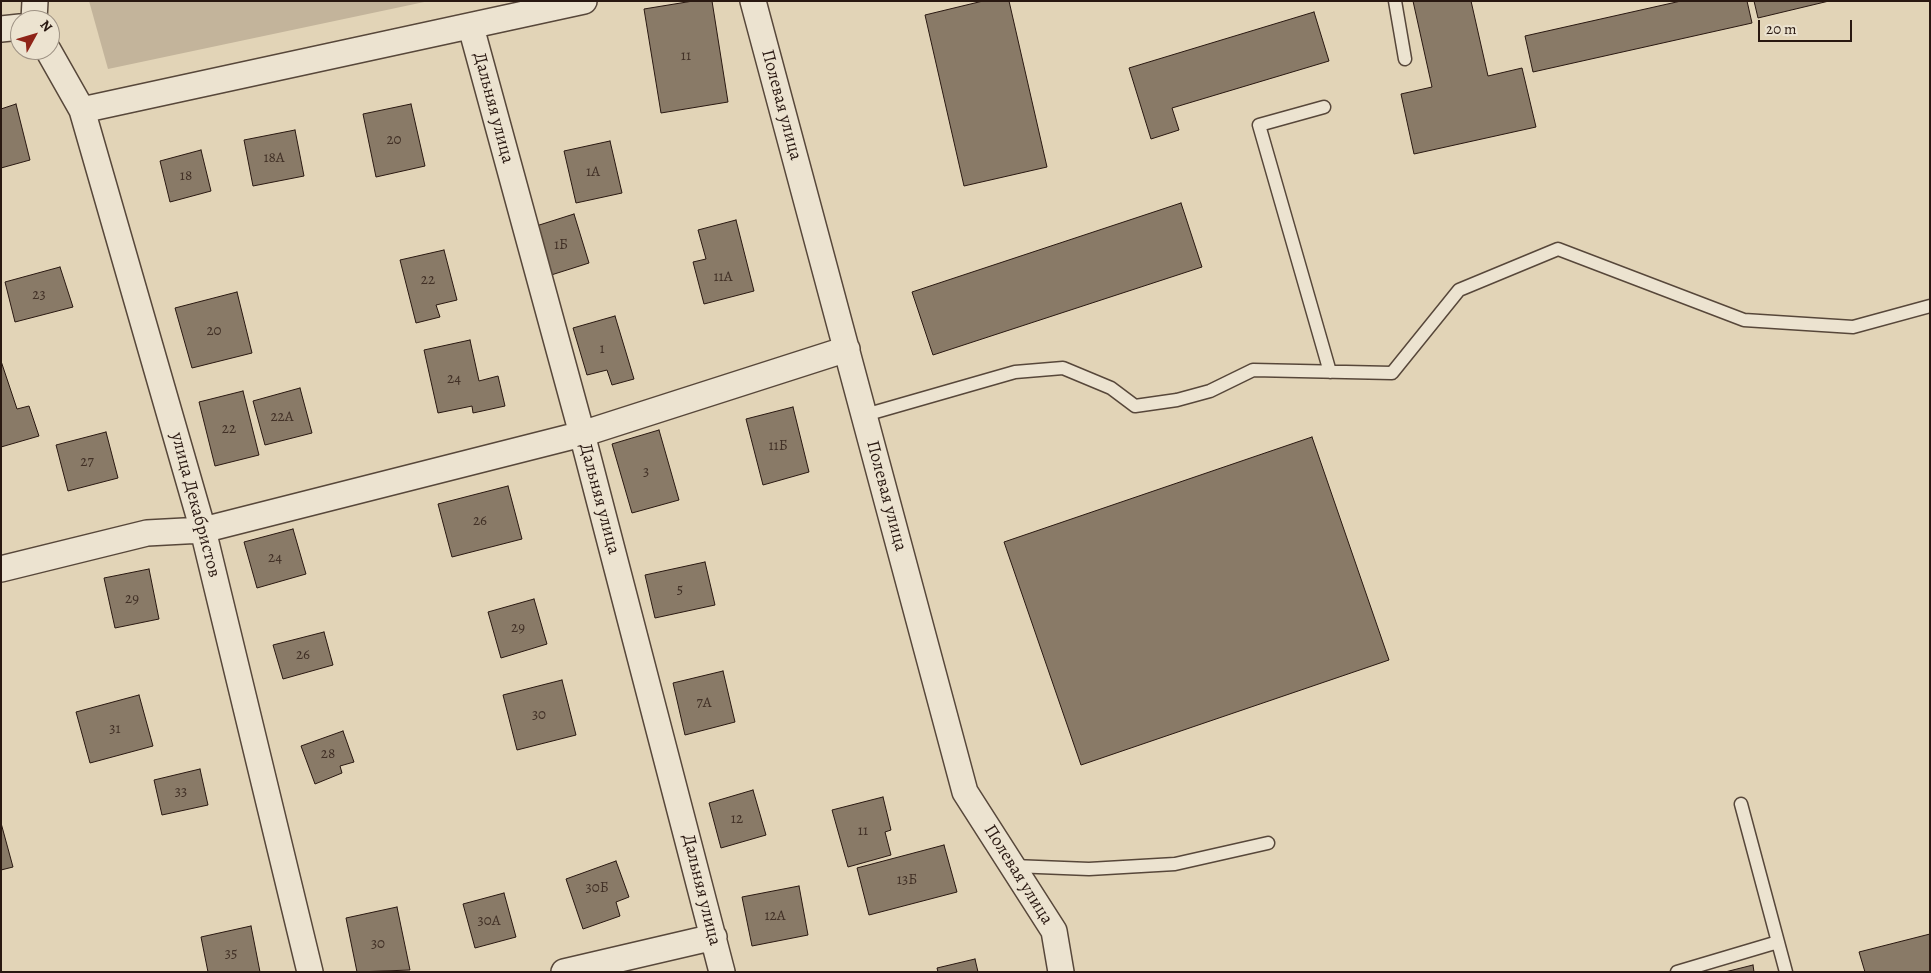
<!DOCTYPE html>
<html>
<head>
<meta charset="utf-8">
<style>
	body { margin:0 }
	#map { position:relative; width:1931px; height:973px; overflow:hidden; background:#e2d4b7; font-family:Alegreya,serif }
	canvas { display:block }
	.frame { position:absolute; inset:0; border:2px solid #291811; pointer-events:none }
	.north { position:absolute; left:10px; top:10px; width:50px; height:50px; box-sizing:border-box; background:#ece3d0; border:1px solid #9e9284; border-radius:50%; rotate:51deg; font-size:14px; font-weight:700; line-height:20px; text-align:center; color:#291811 }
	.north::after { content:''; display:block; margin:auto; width:18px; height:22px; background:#8f2418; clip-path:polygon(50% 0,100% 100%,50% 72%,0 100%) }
	.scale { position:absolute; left:1758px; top:20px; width:94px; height:22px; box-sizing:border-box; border:2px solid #291811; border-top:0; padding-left:6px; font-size:15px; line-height:18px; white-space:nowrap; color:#291811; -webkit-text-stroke:4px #ece3d0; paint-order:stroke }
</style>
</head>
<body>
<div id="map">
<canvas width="1931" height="973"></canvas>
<div class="frame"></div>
<div class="north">N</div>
<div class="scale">20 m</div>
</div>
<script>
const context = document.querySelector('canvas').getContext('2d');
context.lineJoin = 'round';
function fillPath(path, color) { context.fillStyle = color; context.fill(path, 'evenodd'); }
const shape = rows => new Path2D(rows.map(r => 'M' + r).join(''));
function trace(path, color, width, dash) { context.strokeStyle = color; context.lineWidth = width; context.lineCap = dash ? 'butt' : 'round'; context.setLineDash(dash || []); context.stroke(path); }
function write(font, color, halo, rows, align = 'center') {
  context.font = font + ' Alegreya,serif'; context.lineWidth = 4; context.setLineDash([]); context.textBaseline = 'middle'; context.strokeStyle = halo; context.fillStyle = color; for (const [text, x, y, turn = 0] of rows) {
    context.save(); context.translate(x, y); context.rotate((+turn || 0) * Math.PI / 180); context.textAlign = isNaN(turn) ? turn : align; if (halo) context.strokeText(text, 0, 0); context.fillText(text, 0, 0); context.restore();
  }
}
fillPath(shape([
	[89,1,429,1,108,69]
]), '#c3b49b');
const building = shape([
	[693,1,712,1,728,102,661,113,644,9,693,1],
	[983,1,1009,1,1047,167,964,186,925,15,983,1],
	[1413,1,1471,1,1488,76,1522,68,1536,127,1414,154,1401,94,1432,87,1413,1],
	[1681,1,1747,1,1752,23,1533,72,1525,36,1681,1],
	[1754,1,1829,1,1758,18,1754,1],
	[1314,12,1329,61,1172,108,1179,130,1151,139,1129,68,1314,12],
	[16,104,30,160,1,168,1,109,16,104],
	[411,104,425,166,376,177,363,114,411,104],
	[295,130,304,176,253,186,244,140,295,130],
	[610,141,622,193,576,203,564,151,610,141],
	[201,150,211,191,170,202,160,161,201,150],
	[1181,203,1202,267,933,355,912,292,1181,203],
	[574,214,589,263,548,276,533,227,574,214],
	[736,220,754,291,704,304,693,262,706,259,698,230,736,220],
	[444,250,457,300,436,305,440,317,416,323,400,260,444,250],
	[60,267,73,307,15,322,5,282,60,267],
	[237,292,252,353,192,368,175,308,237,292],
	[615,316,634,379,612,385,607,370,587,375,573,328,615,316],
	[470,340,479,381,498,376,505,406,473,413,472,406,438,413,424,350,470,340],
	[1,361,17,409,29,406,39,436,1,447,1,361],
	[300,388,312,433,265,445,253,401,300,388],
	[243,391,259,455,215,466,199,402,243,391],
	[793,407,809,472,763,485,746,419,793,407],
	[659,430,679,500,632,513,612,444,659,430],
	[106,432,118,478,68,491,56,445,106,432],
	[1312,437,1389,660,1081,765,1004,542,1312,437],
	[508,486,522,539,452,557,438,504,508,486],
	[293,529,306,574,257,588,244,542,293,529],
	[705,562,715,605,655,618,645,575,705,562],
	[149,569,159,619,115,628,104,578,149,569],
	[534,599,547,644,501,658,488,612,534,599],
	[324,632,333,665,283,679,273,645,324,632],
	[723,671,735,722,685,735,673,683,723,671],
	[562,680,576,735,517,750,503,695,562,680],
	[139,695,153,746,90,763,76,712,139,695],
	[343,731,354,762,340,766,342,773,315,784,301,746,343,731],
	[200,769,208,805,162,815,154,780,200,769],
	[753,790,766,835,721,848,709,803,753,790],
	[883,797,891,830,885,832,891,855,848,867,832,810,883,797],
	[1,823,13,867,1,870,1,823],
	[944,845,957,892,869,915,857,868,944,845],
	[616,861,629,897,616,902,620,916,583,929,566,879,616,861],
	[799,886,808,935,752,946,742,897,799,886],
	[504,893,516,937,475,948,463,904,504,893],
	[397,907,410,970,357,972,346,918,397,907],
	[251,926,260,972,208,972,201,937,251,926],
	[1930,934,1930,972,1865,972,1859,952,1930,934],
	[975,959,978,972,938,972,937,968,975,959],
	[1753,965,1754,972,1725,972,1753,965]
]);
fillPath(building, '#897a67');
trace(building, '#291811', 1);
const lane = shape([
	[1395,1,1405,59],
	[1324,107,1259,125,1330,372],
	[865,415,1015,372,1063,368,1111,388,1135,406,1177,400,1210,391,1253,370,1392,373,1459,290,1558,249,1744,320,1853,327,1930,306],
	[1741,804,1786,972],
	[1013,866,1089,869,1175,864,1268,843],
	[1677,972,1778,942]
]);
const street = shape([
	[753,1,965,792,1054,931,1061,972],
	[34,20,35,1],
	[471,27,582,434,722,972],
	[1,29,20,27],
	[48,50,82,110,203,530,310,972],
	[82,110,584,1],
	[1,569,147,533,203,530,582,434,847,349],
	[564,972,714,937]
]);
trace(lane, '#57473a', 15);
trace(street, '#57473a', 28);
trace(lane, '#ece3d0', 12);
trace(street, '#ece3d0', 25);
write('15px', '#413026', null, [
	["11",686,56],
	["20",394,140],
	["18А",274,158],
	["1А",593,172],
	["18",186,176],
	["1Б",561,245],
	["11А",723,277],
	["22",428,280],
	["23",39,295],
	["20",214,331],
	["1",602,349],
	["24",454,379],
	["22А",282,417],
	["22",229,429],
	["11Б",778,446],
	["27",87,462],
	["3",646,472],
	["26",480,521],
	["24",275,558],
	["5",680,590],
	["29",132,599],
	["29",518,628],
	["26",303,655],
	["7А",704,703],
	["30",539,715],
	["31",115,729],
	["28",328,754],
	["33",181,792],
	["12",737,819],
	["11",863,831],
	["13Б",907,880],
	["30Б",597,888],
	["12А",775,916],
	["30А",489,921],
	["30",378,944],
	["35",231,954]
]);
write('18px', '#291811', '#ece3d0', [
	["Полевая улица",781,105,75],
	["Дальняя улица",493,108,75],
	["Полевая улица",886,496,75],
	["Дальняя улица",599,499,75],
	["улица Декабристов",195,505,75],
	["Полевая улица",1018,875,58],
	["Дальняя улица",701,890,76]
]);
</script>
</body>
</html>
